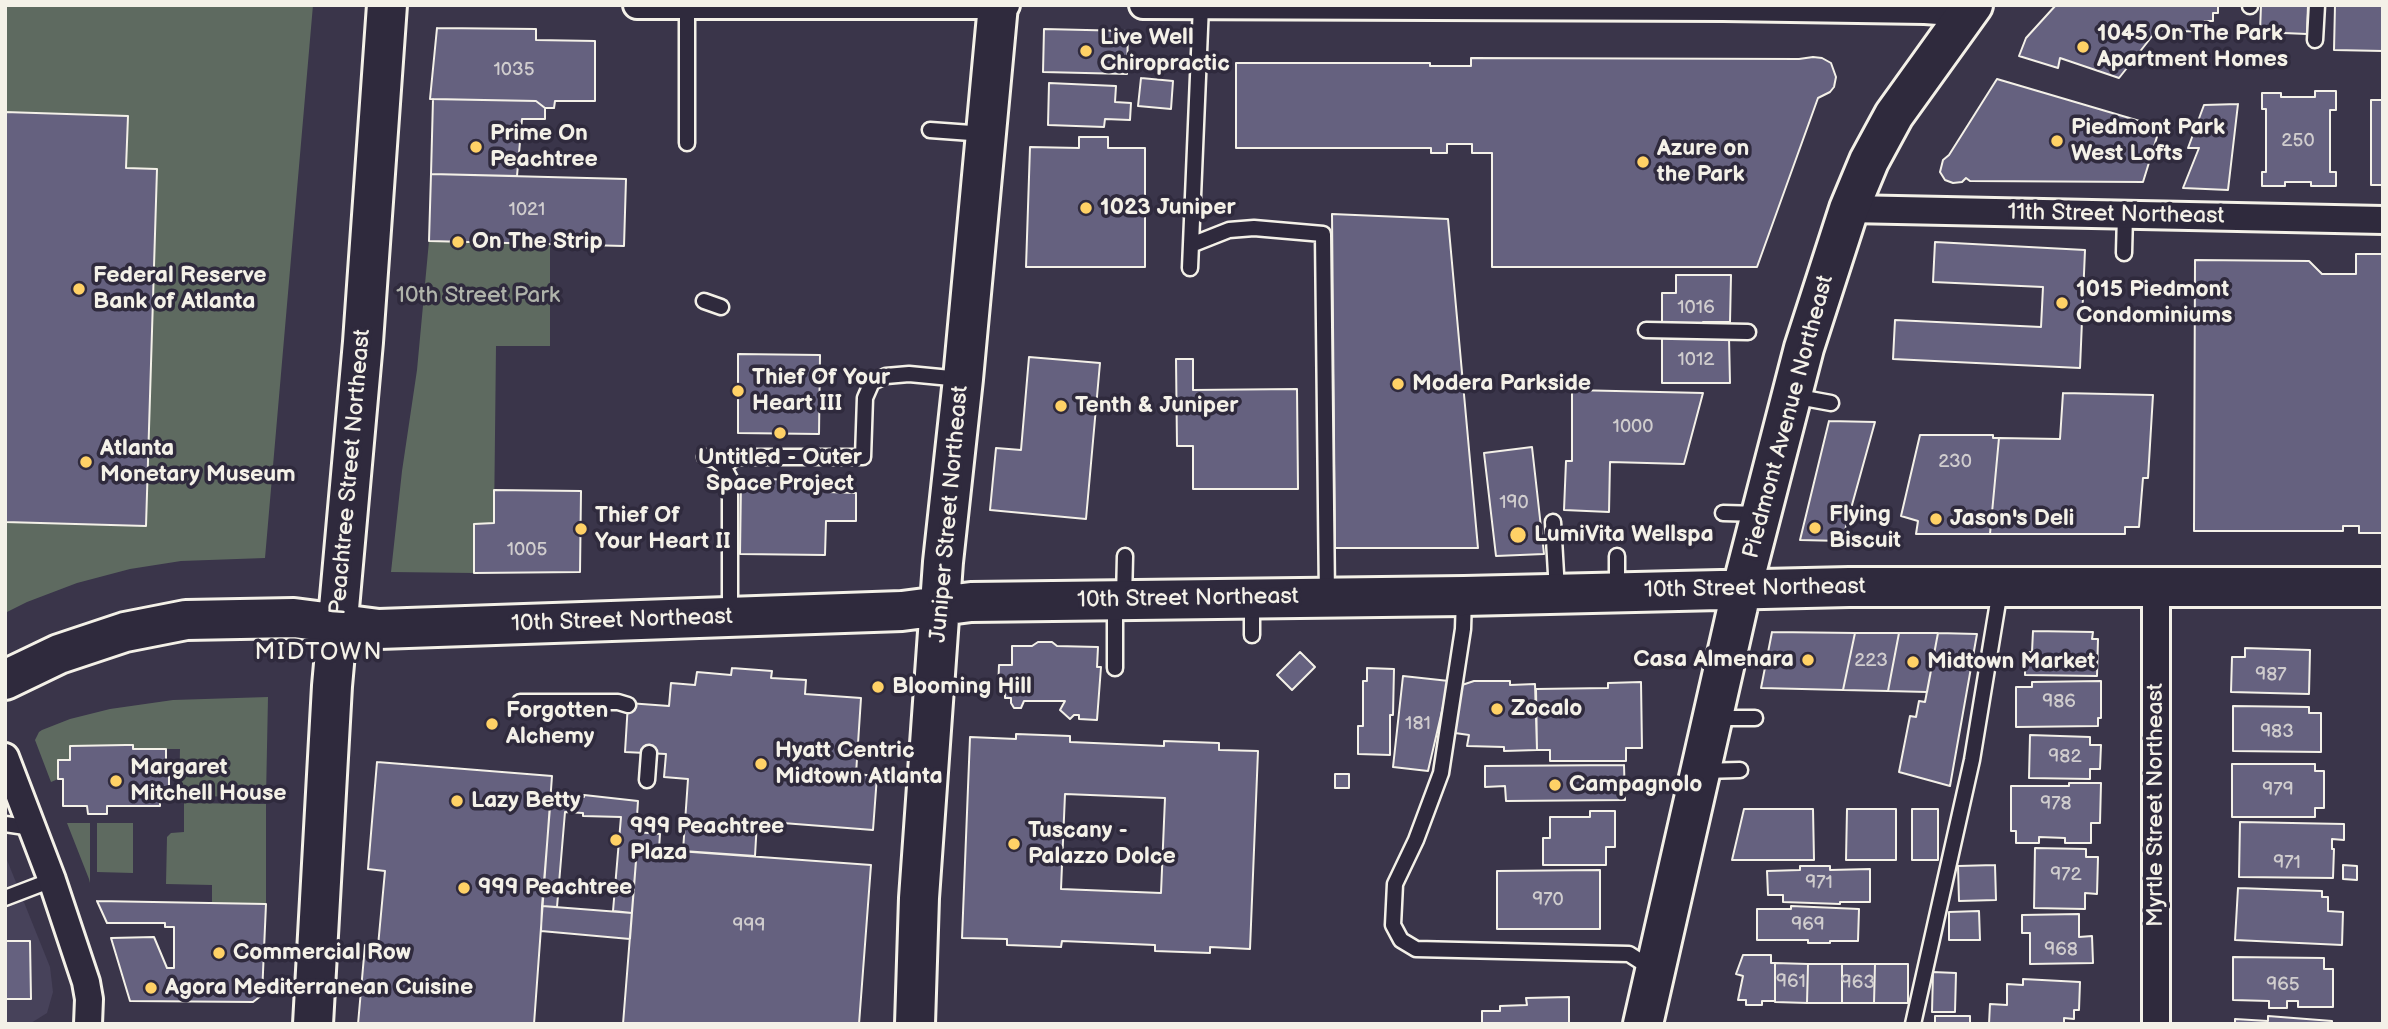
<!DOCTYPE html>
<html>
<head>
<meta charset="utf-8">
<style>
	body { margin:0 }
	#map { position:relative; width:2388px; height:1029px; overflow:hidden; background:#3a354a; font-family:"Balsamiq Sans",sans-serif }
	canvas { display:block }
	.frame { position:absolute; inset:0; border:7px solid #f4f1e8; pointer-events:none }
</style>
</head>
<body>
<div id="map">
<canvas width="2388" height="1029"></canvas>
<div class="frame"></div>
</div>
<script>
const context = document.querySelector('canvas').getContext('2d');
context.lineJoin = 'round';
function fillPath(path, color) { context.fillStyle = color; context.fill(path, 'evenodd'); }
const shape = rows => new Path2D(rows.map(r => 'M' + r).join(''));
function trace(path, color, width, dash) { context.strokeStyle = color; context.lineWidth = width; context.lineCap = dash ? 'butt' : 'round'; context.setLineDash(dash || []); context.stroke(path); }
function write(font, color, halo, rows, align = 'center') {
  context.font = font + ' "Balsamiq Sans",sans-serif'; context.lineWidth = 7; context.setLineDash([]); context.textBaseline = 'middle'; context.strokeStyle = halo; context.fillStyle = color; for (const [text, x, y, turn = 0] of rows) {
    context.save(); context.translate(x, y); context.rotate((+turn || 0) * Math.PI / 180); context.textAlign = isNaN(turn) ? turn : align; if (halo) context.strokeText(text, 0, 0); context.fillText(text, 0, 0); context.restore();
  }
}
fillPath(shape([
	[5,855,50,967,53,992,47,1013,31,1023,5,1023]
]), '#47425a');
fillPath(shape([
	[5,5,313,5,265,558,181,561,130,569,77,583,27,602,5,613,5,522,146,526,157,169,126,168,128,116,5,112],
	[429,241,550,244,550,346,496,346,494,523,474,524,474,573,391,572,402,471,417,370],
	[268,697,266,797,179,796,180,749,133,749,132,745,70,746,70,760,58,760,58,779,51,782,35,740,39,732,42,730,70,719,110,709,173,700],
	[184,803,266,804,266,904,212,903,212,885,166,884,167,837,171,833,184,832],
	[67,823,90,823,90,883,89,879],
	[97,823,133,823,133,873,97,872]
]), '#5e6a60');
const building = shape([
	[2056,5,2218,5,2218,13,2213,13,2213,21,2205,21,2205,32,2157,30,2119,78,2060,58,2058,68,2019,56,2026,38,2056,5],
	[2261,5,2308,5,2307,34,2260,32,2261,5],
	[2335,5,2383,5,2383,51,2334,50,2335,5],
	[437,28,536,29,536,40,595,41,595,101,555,101,554,108,545,108,536,101,430,99,437,28],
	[1044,29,1128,31,1127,74,1043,72,1044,29],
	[1813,57,1822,58,1831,63,1836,77,1834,87,1830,92,1818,98,1757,267,1492,267,1492,153,1472,153,1472,144,1447,144,1447,153,1431,153,1431,148,1236,148,1236,63,1430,63,1430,66,1471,66,1471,58,1799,59,1813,57],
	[1141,78,1173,81,1171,109,1138,106,1141,78],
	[1997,79,2160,127,2143,182,1970,181,1966,178,1962,182,1953,183,1945,180,1940,172,1943,160,1949,155,1997,79],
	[1049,83,1116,86,1115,102,1131,103,1130,120,1105,119,1104,127,1048,125,1049,83],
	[2315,91,2336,91,2336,110,2330,110,2330,172,2336,172,2336,186,2311,186,2311,182,2285,182,2285,186,2262,186,2262,172,2266,172,2266,109,2262,109,2262,93,2281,93,2281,97,2315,97,2315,91],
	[433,99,536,101,545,108,545,119,522,119,517,176,431,174,433,99],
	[2371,100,2383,100,2383,185,2371,185,2371,100],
	[2238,104,2228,190,2183,188,2199,148,2188,148,2204,105,2238,104],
	[5,112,128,116,126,168,157,169,146,526,5,522,5,112],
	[1079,137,1108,137,1108,148,1145,148,1145,267,1026,267,1030,147,1079,148,1079,137],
	[431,174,626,179,624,246,429,241,431,174],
	[1332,214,1448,219,1478,548,1335,548,1332,214],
	[1935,242,2085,250,2080,368,1893,359,1895,320,2041,327,2043,287,1933,282,1935,242],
	[2356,254,2383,254,2383,533,2359,533,2359,526,2343,526,2343,531,2194,531,2195,260,2309,261,2322,274,2356,274,2356,254],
	[1676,275,1731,275,1730,322,1703,322,1702,326,1662,325,1662,293,1676,293,1676,275],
	[1662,337,1729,337,1730,383,1662,383,1662,337],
	[738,354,820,355,819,434,738,433,738,354],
	[1029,357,1100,363,1086,519,990,510,996,448,1021,450,1029,357],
	[1176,359,1193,359,1193,390,1297,389,1298,489,1193,489,1193,446,1177,446,1176,359],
	[1572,390,1703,393,1684,464,1610,462,1609,512,1564,510,1566,461,1572,461,1572,390],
	[2063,393,2153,395,2148,478,2143,478,2139,527,2125,527,2125,534,1990,534,1999,438,2060,439,2063,393],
	[1829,421,1875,422,1842,541,1800,540,1829,421],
	[1920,435,1993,435,1993,438,1999,438,1990,534,1916,534,1918,521,1901,516,1920,435],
	[1532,447,1544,554,1496,556,1484,453,1532,447],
	[749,479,828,480,828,492,856,493,856,521,826,521,825,555,740,554,741,483,749,483,749,479],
	[494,490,581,491,580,572,474,573,474,524,494,523,494,490],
	[2033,631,2093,632,2092,639,2098,639,2097,676,2025,675,2025,652,2032,652,2033,631],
	[1772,632,1855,633,1843,690,1761,688,1772,632],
	[1855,633,1899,633,1888,691,1843,690,1855,633],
	[1899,633,1938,633,1927,692,1888,691,1899,633],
	[1938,633,1977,634,1950,786,1899,772,1910,716,1916,717,1919,701,1925,702,1938,633],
	[1038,642,1052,642,1057,646,1098,647,1097,667,1101,667,1097,720,1079,719,1079,715,1074,715,1070,719,1060,710,1065,701,1024,701,1021,708,1014,708,1011,703,1011,698,1005,698,1005,692,998,692,999,665,1012,665,1012,646,1032,646,1038,642],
	[2245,648,2310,650,2309,694,2231,692,2232,657,2245,657,2245,648],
	[1300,652,1315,667,1292,690,1277,675,1300,652],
	[732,668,772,671,771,678,806,680,805,694,861,698,856,774,877,776,873,830,757,821,755,856,683,851,688,779,664,777,666,754,625,752,628,703,669,706,671,683,695,685,697,672,731,675,732,668],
	[1367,668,1394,669,1393,715,1390,715,1390,755,1358,754,1358,726,1363,726,1363,681,1367,681,1367,668],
	[1403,676,1449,681,1428,771,1393,767,1403,676],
	[1474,681,1510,681,1510,685,1535,684,1537,750,1504,751,1504,747,1467,746,1469,735,1455,733,1462,685,1474,681],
	[2101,681,2101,718,2098,718,2098,726,2016,727,2016,687,2032,687,2032,682,2101,681],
	[1641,682,1642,748,1626,748,1626,761,1550,761,1550,750,1537,750,1536,689,1608,688,1608,683,1641,682],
	[2233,706,2309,707,2309,713,2321,713,2321,752,2233,751,2233,706],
	[1016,734,1070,736,1070,742,1164,746,1164,741,1219,743,1219,750,1258,751,1250,949,1210,947,1210,953,1155,951,1155,945,1062,941,1061,947,1007,945,1007,939,962,938,970,737,1016,739,1016,734],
	[1065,794,1165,798,1161,893,1061,889,1065,794],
	[2030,735,2090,737,2090,745,2101,745,2100,769,2090,769,2090,779,2029,778,2030,735],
	[126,745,133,745,133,749,166,749,166,770,169,770,169,797,160,797,160,806,107,806,107,814,88,814,87,806,63,806,63,779,58,779,58,760,70,760,70,746,126,745],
	[377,762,552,776,534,1024,358,1024,365,945,378,946,385,871,368,869,377,762],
	[2232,764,2315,764,2315,771,2324,771,2324,808,2315,808,2315,817,2232,817,2232,764],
	[1624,765,1625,800,1506,801,1505,786,1485,787,1485,766,1624,765],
	[1335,774,1349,774,1349,788,1335,788,1335,774],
	[2069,783,2101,783,2100,823,2091,823,2091,843,2065,843,2065,838,2039,837,2039,843,2016,843,2016,831,2011,831,2011,786,2069,786,2069,783],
	[551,795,584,797,584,795,638,801,636,832,660,834,659,849,637,848,632,913,613,911,621,817,583,816,583,813,565,812,557,907,542,906,551,795],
	[1744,809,1813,809,1814,860,1732,860,1744,809],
	[1847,809,1896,809,1896,860,1846,860,1847,809],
	[1912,809,1938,809,1938,860,1912,860,1912,809],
	[1590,811,1615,811,1615,847,1606,847,1606,865,1543,865,1543,838,1550,838,1550,817,1590,817,1590,811],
	[2240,822,2344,824,2344,840,2332,839,2332,849,2334,849,2333,878,2239,877,2240,822],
	[637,848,871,865,859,1024,623,1024,637,848],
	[2035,848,2086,849,2086,857,2098,857,2097,894,2085,893,2085,909,2034,908,2035,848],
	[1995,865,1996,900,1959,901,1958,866,1995,865],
	[2343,865,2357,866,2357,880,2343,879,2343,865],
	[1800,866,1830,866,1830,870,1870,869,1870,902,1840,902,1840,904,1783,902,1783,895,1768,895,1767,871,1800,870,1800,866],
	[1600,870,1600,929,1497,929,1497,871,1600,870],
	[2238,888,2322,891,2322,897,2328,897,2328,911,2343,912,2342,945,2235,940,2238,888],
	[97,901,266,904,262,995,253,1002,130,1001,111,938,154,937,167,968,174,968,174,927,165,927,165,923,107,923,97,901],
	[542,906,632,913,630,939,541,931,542,906],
	[1791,906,1859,909,1858,941,1830,941,1830,943,1808,943,1808,940,1757,940,1757,909,1791,909,1791,906],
	[1979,911,1980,940,1949,940,1949,912,1979,911],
	[2079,914,2079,937,2092,936,2093,963,2030,964,2030,933,2022,933,2022,915,2079,914],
	[5,941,30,941,31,999,5,999,5,941],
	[1743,955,1771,955,1771,963,1775,963,1775,1001,1762,1001,1762,1005,1746,1005,1746,1000,1738,1000,1743,976,1736,974,1743,955],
	[2233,957,2324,958,2324,969,2333,969,2333,1007,2298,1007,2298,1001,2287,1001,2287,1008,2269,1008,2269,1001,2233,1000,2233,957],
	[1775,963,1808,964,1807,1003,1775,1002,1775,963],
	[1808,964,1842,964,1842,1003,1807,1003,1808,964],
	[1842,964,1875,964,1874,1003,1842,1003,1842,964],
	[1875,964,1908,964,1908,1003,1874,1003,1875,964],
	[1933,972,1956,973,1955,1012,1932,1012,1933,972],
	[2023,979,2080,982,2079,1010,2074,1010,2074,1019,2064,1018,2064,1024,1989,1024,1990,1004,2007,1005,2007,984,2023,985,2023,979],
	[1569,997,1569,1024,1482,1024,1482,1011,1500,1011,1500,1006,1527,1005,1526,998,1569,997],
	[1935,1016,1970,1016,1970,1024,1935,1024,1935,1016],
	[2268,1016,2332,1021,2332,1024,2235,1024,2235,1019,2268,1021,2268,1016]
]);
fillPath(building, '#65617f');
trace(building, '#f4f1e8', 2);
const service = shape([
	[687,5,687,143],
	[2250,6,2250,5],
	[2315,40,2317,5],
	[930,130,985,134],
	[1191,245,1229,230,1254,228,1323,234,1327,597],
	[2124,253,2125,215],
	[1190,268,1201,5],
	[704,301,721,307],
	[1646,330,1748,332],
	[1793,396,1831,403],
	[705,457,716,460,723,466,730,479,730,616],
	[723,466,737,457,863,457,865,398,872,382,886,376,909,374,961,379],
	[1723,513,1760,514],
	[1553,522,1557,591],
	[1617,590,1617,556],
	[1464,597,1463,629,1441,773,1416,840,1395,884,1393,925,1401,940,1416,949,1629,954,1654,970],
	[1124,599,1125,556],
	[1115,602,1115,668],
	[1252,635,1252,600],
	[520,702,618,702,628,705],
	[1714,718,1755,718],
	[1701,771,1740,770],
	[647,780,649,753],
	[5,824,32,828],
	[5,898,52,880],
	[1913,1024,1972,760,2000,590]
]);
const minor = shape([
	[637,5,1006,5],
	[1143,5,1723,7,1925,10,1966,13],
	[1849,209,2383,220],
	[2156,587,2156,1024],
	[5,757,52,880,86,982,89,999,88,1024]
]);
const secondary = shape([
	[5,680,59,654,125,632,186,620,294,618,379,629,902,611,971,602,1464,596,1849,587,2383,587],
	[313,1024,332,686,363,342,387,5],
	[915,1024,919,898,943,562,963,379,998,5],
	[1643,1024,1742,588,1804,348,1849,209,1869,161,1894,115,1973,5]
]);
trace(service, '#f4f1e8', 19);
trace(minor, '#f4f1e8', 32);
trace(secondary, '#f4f1e8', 44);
trace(service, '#2f2a3d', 14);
trace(minor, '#2f2a3d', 26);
trace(secondary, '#2f2a3d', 38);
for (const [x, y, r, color] of [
	[2083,47,7,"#ffd166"],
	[1086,51,7,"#ffd166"],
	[2057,141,7,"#ffd166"],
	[476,147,7,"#ffd166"],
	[1643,162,7,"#ffd166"],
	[1086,208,7,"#ffd166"],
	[458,242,7,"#ffd166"],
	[79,289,7,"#ffd166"],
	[2062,303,7,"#ffd166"],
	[1398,384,7,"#ffd166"],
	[738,391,7,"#ffd166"],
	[1061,406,7,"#ffd166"],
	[780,433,7,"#ffd166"],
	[86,462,7,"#ffd166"],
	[1936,519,7,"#ffd166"],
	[1815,528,7,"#ffd166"],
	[581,529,7,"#ffd166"],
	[1518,535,9,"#ffd166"],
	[1808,660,7,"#ffd166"],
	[1913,662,7,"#ffd166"],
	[878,687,7,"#ffd166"],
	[1497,709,7,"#ffd166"],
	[492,724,7,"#ffd166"],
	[761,764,7,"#ffd166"],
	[116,781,7,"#ffd166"],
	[1555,785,7,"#ffd166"],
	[457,801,7,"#ffd166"],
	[616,840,7,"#ffd166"],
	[1014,844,7,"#ffd166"],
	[464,888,7,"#ffd166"],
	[219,953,7,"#ffd166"],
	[151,988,7,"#ffd166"]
]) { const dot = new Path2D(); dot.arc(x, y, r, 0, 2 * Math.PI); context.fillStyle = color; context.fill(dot); trace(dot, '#2f2a3d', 2.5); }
write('19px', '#d0cdce', null, [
	["1035",514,70],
	["250",2298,141],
	["1021",527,210],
	["1016",1696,308],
	["1012",1696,360],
	["1000",1633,427],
	["230",1955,462],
	["190",1514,503],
	["1005",527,550],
	["223",1871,661],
	["987",2271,675],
	["986",2059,702],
	["181",1418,724],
	["983",2277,732],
	["982",2065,757],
	["979",2278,790],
	["978",2056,804],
	["971",2287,863],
	["972",2066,875],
	["971",1819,883],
	["970",1548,900],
	["969",1808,925],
	["999",749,926],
	["968",2061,950],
	["961",1791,982],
	["963",1858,983],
	["965",2283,985]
]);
write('bold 23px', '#f4f1e8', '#2f2a3d', [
	["1045 On The Park",2097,34],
	["Apartment Homes",2097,60],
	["Live Well",1100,38],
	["Chiropractic",1100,64],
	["Piedmont Park",2071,128],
	["West Lofts",2071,154],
	["Prime On",490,134],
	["Peachtree",490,160],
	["Azure on",1657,149],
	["the Park",1657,175],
	["1023 Juniper",1100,208],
	["On The Strip",472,242],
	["Federal Reserve",93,276],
	["Bank of Atlanta",93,302],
	["1015 Piedmont",2076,290],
	["Condominiums",2076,316],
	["Thief Of Your",752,378],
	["Heart III",752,404],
	["Modera Parkside",1412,384],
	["Tenth & Juniper",1075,406],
	["Atlanta",100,449],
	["Monetary Museum",100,475],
	["Untitled - Outer",780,458,"center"],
	["Space Project",780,484,"center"],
	["Flying",1829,515],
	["Biscuit",1829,541],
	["Thief Of",595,516],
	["Your Heart II",595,542],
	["Jason's Deli",1950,519],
	["LumiVita Wellspa",1534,535],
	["Casa Almenara",1794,660,"right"],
	["Midtown Market",1927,662],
	["Blooming Hill",892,687],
	["Zocalo",1511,709],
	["Forgotten",506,711],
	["Alchemy",506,737],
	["Hyatt Centric",775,751],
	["Midtown Atlanta",775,777],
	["Margaret",130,768],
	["Mitchell House",130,794],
	["Campagnolo",1569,785],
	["Lazy Betty",471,801],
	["999 Peachtree",630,827],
	["Plaza",630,853],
	["Tuscany -",1028,831],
	["Palazzo Dolce",1028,857],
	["999 Peachtree",478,888],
	["Commercial Row",233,953],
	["Agora Mediterranean Cuisine",165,988]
], 'left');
write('23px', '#f4f1e8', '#2f2a3d', [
	["11th Street Northeast",2116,215,1],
	["Piedmont Avenue Northeast",1789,417,-75],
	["Peachtree Street Northeast",351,472,-85],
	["Juniper Street Northeast",950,514,-85],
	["10th Street Northeast",1755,589,-1],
	["10th Street Northeast",1188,599,-1],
	["10th Street Northeast",622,621,-2],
	["Myrtle Street Northeast",2156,805,-90]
]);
write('23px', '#b0b4ab', '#2f2a3d', [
	["10th Street Park",478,296]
]);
context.letterSpacing = '2px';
write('24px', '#f4f1e8', '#2f2a3d', [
	["MIDTOWN",319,653]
]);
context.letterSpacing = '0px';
</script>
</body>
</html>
